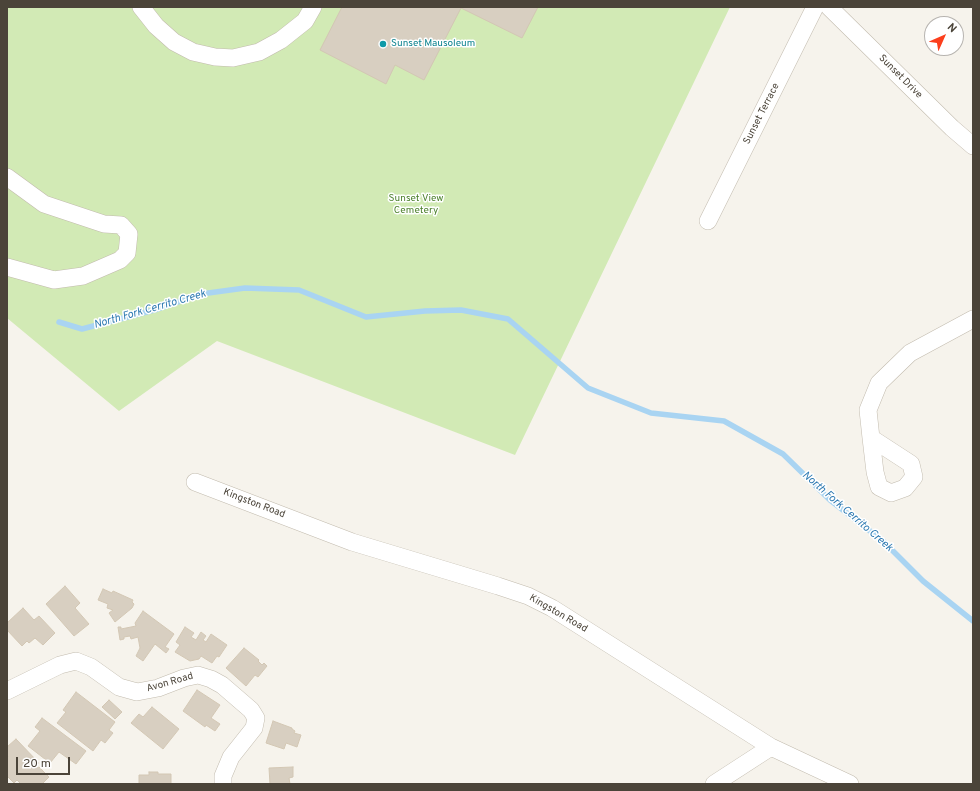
<!DOCTYPE html>
<html>
<head>
<meta charset="utf-8">
<style>
	body { margin:0 }
	#map { position:relative; width:980px; height:791px; overflow:hidden; background:#f6f3ec; font-family:Overpass,sans-serif }
	canvas { display:block }
	.frame { position:absolute; inset:0; border:8px solid #4b4439; pointer-events:none }
	.north { position:absolute; left:924px; top:16px; width:40px; height:40px; box-sizing:border-box; background:#fff; border:1px solid #b7b4b0; border-radius:50%; rotate:45deg; font-size:11px; font-weight:700; line-height:16px; text-align:center; color:#4b4439 }
	.north::after { content:''; display:block; margin:auto; width:14px; height:18px; background:#fc3f1d; clip-path:polygon(50% 0,100% 100%,50% 72%,0 100%) }
	.scale { position:absolute; left:16px; top:757px; width:54px; height:18px; box-sizing:border-box; border:2px solid #4b4439; border-top:0; padding-left:5px; font-size:12px; line-height:14px; white-space:nowrap; color:#4b4439; -webkit-text-stroke:3px #fff; paint-order:stroke }
</style>
</head>
<body>
<div id="map">
<canvas width="980" height="791"></canvas>
<div class="frame"></div>
<div class="north">N</div>
<div class="scale">20 m</div>
</div>
<script>
const context = document.querySelector('canvas').getContext('2d');
context.lineJoin = 'round';
function fillPath(path, color) { context.fillStyle = color; context.fill(path, 'evenodd'); }
const shape = rows => new Path2D(rows.map(r => 'M' + r).join(''));
function trace(path, color, width, dash) { context.strokeStyle = color; context.lineWidth = width; context.lineCap = dash ? 'butt' : 'round'; context.setLineDash(dash || []); context.stroke(path); }
function write(font, color, halo, rows, align = 'center') {
  context.font = font + ' Overpass,sans-serif'; context.lineWidth = 3; context.setLineDash([]); context.textBaseline = 'middle'; context.strokeStyle = halo; context.fillStyle = color; for (const [text, x, y, turn = 0] of rows) {
    context.save(); context.translate(x, y); context.rotate((+turn || 0) * Math.PI / 180); context.textAlign = isNaN(turn) ? turn : align; if (halo) context.strokeText(text, 0, 0); context.fillText(text, 0, 0); context.restore();
  }
}
fillPath(shape([
	[7,7,730,7,515,455,217,341,119,411,7,318]
]), '#d2eab5');
trace(shape([
	[59,322,82,329,158,309,201,294,245,288,299,290,366,317,425,311,461,310,508,319,588,388,651,413,724,421,783,454,830,500,883,541,923,581,973,621]
]), '#a9d4f2', 5.5);
const building = shape([
	[342,7,538,7,522,38,461,8,424,80,395,65,386,84,320,50,342,7],
	[65,586,80,603,75,608,89,624,74,636,46,604,65,586],
	[103,589,112,593,113,591,133,600,132,602,134,604,132,608,115,622,109,613,113,610,107,608,108,604,98,600,103,589],
	[23,608,34,620,39,616,55,633,43,645,35,638,29,643,27,641,22,646,7,630,7,623,23,608],
	[143,611,174,634,165,647,169,649,166,653,155,644,143,661,136,656,140,648,138,637,131,639,130,636,124,637,124,639,120,640,118,627,121,627,121,629,136,626,135,623,143,611],
	[185,627,194,633,191,637,196,640,201,632,206,636,203,640,206,642,211,634,227,645,219,657,217,656,212,663,201,656,199,659,190,661,175,652,180,645,176,642,185,627],
	[244,648,259,660,258,661,262,665,264,663,267,666,258,677,255,675,246,686,226,668,244,648],
	[197,690,220,705,211,718,220,724,215,731,206,725,205,727,183,711,197,690],
	[76,692,115,722,109,730,113,733,105,743,101,740,93,751,57,723,66,712,63,710,76,692],
	[109,700,122,712,115,719,102,707,109,700],
	[152,707,179,729,163,749,131,723,139,714,143,717,152,707],
	[42,718,86,751,76,764,59,752,50,763,28,746,40,731,35,727,42,718],
	[273,721,292,728,292,729,295,731,294,733,301,735,297,747,286,743,284,749,266,743,273,721],
	[16,739,39,763,35,766,37,768,39,767,49,777,42,784,21,784,17,780,14,783,7,776,7,758,8,757,7,755,7,747,16,739],
	[293,767,293,777,289,778,290,784,270,784,269,768,293,767],
	[149,772,158,772,158,774,171,774,171,784,139,784,139,775,149,775,149,772]
]);
fillPath(building, '#d8cfc1');
trace(building, '#d3c7b4', 1);
const minor = shape([
	[141,7,156,26,174,42,193,52,215,57,233,58,259,52,281,40,305,21,313,7],
	[829,7,952,128,973,146],
	[7,177,44,204,104,224,121,225,129,234,127,253,120,260,83,276,54,280,7,267],
	[708,221,815,7],
	[871,438,911,464,914,477,905,488,891,493,879,487,875,472,871,438,868,410,879,383,910,353,973,319],
	[195,482,352,542,498,586,528,596,552,608,771,747,850,784],
	[7,691,60,665,76,661,91,667,119,687,137,692,158,688,184,678,198,675,211,679,222,685,251,710,256,718,254,728,231,757,223,776,223,784],
	[714,784,771,747]
]);
trace(minor, '#c2bbae', 18);
trace(minor, '#fff', 17);
for (const [x, y, r, color] of [
	[383,44,4,"#0f9aa8"]
]) { const dot = new Path2D(); dot.arc(x, y, r, 0, 2 * Math.PI); context.fillStyle = color; context.fill(dot); trace(dot, '#fff', 1.5); }
write('10px', '#0d838f', '#fff', [
	["Sunset Mausoleum",391,44]
], 'left');
write('10px', '#4b4439', '#fff', [
	["Sunset Drive",900,77,45],
	["Sunset Terrace",762,114,-63],
	["Kingston Road",254,504,21],
	["Kingston Road",558,614,30],
	["Avon Road",170,683,-16]
]);
write('10px', '#4a7f2a', '#fff', [
	["Sunset View",416,199],
	["Cemetery",416,211]
]);
write('italic 11px', '#2e7ab2', '#fff', [
	["North Fork Cerrito Creek",150,310,-16],
	["North Fork Cerrito Creek",847,512,41]
]);
</script>
</body>
</html>
